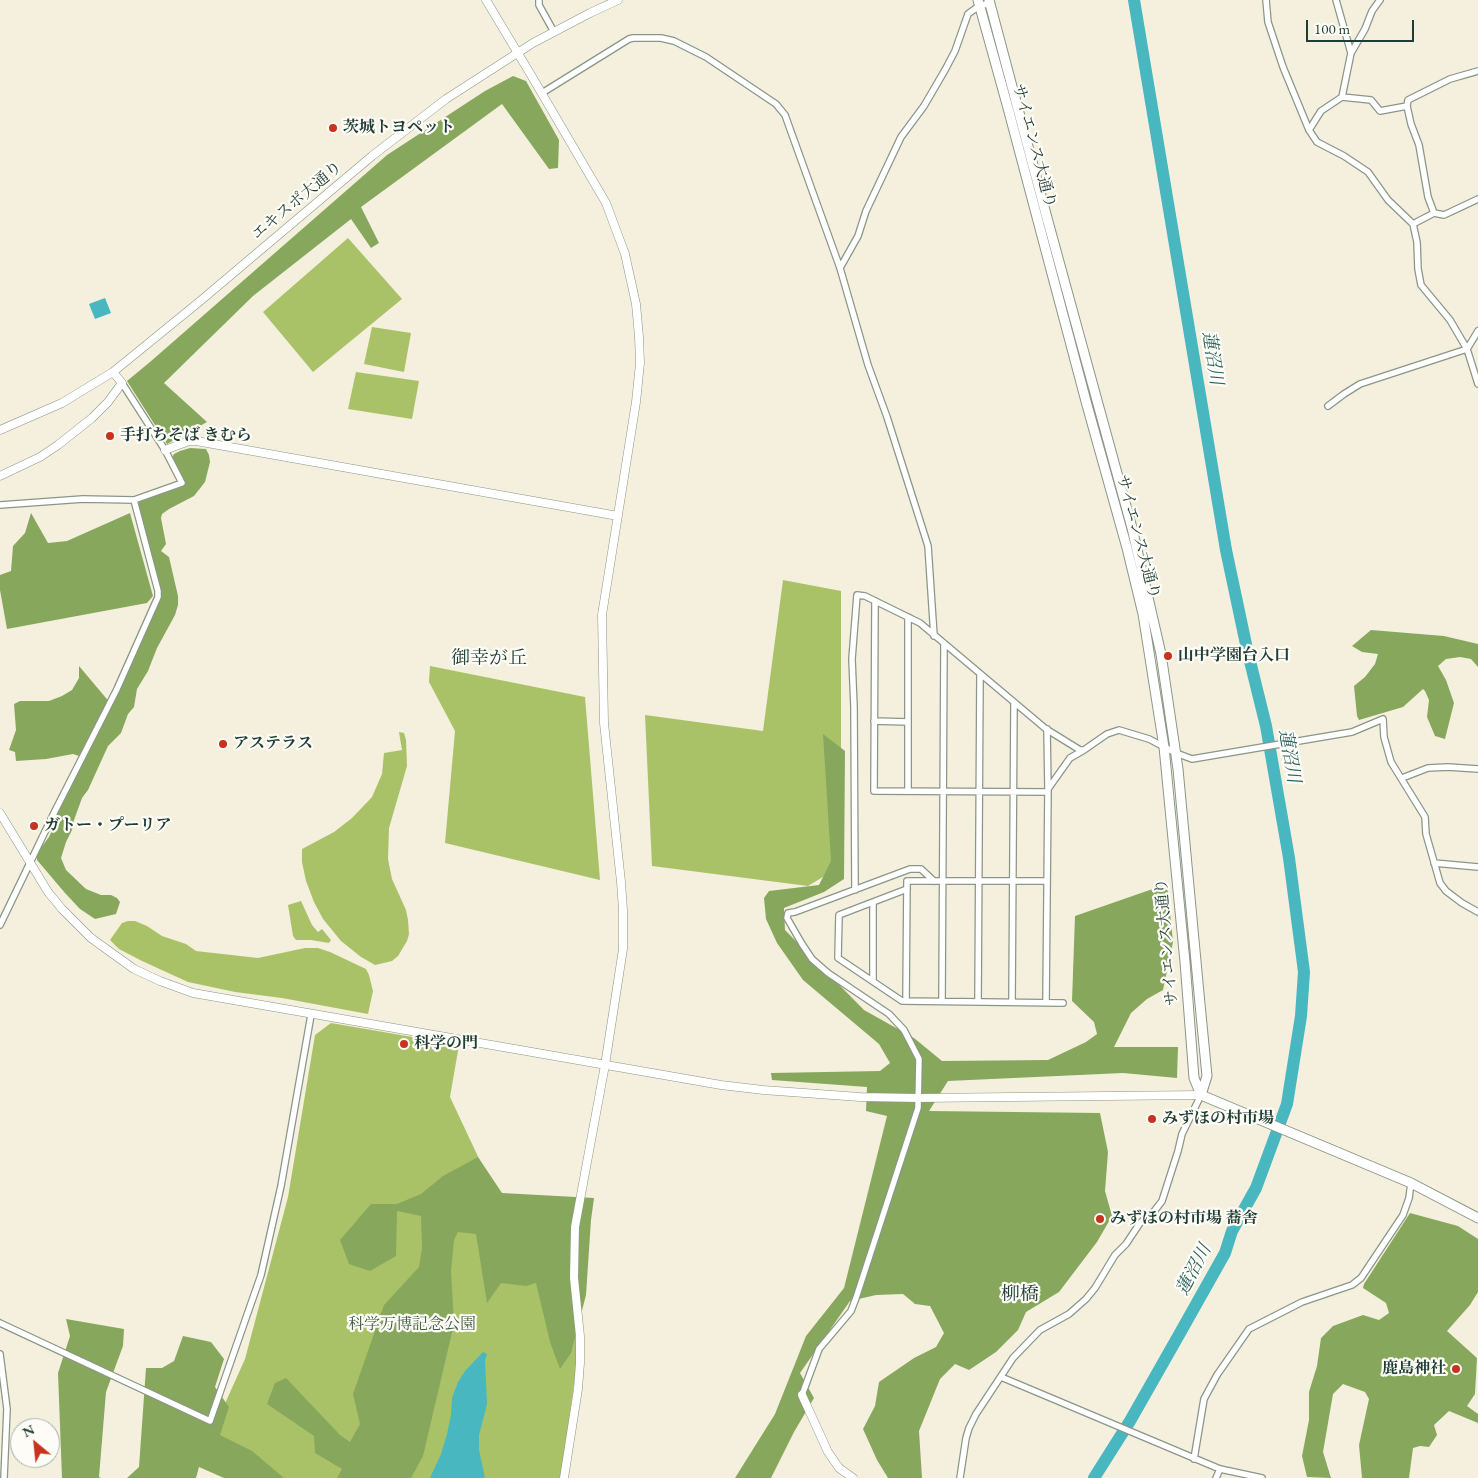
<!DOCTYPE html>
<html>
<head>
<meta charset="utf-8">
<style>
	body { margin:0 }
	#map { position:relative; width:1478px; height:1478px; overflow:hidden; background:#f4f0dd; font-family:"EB Garamond",serif }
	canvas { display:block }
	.north { position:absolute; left:10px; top:1418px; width:50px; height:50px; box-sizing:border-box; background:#fdfcf7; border:1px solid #a4b0a9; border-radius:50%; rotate:332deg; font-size:14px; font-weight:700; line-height:20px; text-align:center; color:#1f3d34 }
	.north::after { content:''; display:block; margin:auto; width:18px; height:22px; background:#c8321e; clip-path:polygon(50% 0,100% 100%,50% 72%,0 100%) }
	.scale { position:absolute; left:1306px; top:20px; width:108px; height:22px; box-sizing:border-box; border:2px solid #1f3d34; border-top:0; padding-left:6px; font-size:15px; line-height:18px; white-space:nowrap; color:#1f3d34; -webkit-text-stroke:4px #fdfcf7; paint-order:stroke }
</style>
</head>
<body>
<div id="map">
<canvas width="1478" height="1478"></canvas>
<div class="north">N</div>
<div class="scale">100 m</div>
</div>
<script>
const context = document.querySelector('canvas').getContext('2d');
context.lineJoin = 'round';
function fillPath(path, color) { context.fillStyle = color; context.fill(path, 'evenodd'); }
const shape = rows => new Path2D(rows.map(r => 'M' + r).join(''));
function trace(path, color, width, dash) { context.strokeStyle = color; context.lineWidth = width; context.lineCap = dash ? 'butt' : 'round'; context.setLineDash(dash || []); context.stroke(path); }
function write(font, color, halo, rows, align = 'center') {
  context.font = font + ' "EB Garamond","Noto Serif JP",serif'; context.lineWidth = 4.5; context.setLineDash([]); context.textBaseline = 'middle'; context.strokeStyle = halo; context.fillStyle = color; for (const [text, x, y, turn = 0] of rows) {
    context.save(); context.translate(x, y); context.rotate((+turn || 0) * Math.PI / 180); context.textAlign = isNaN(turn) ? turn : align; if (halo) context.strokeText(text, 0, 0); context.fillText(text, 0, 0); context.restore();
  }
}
fillPath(shape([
	[348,238,402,299,313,372,263,312],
	[372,327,411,333,404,372,364,364],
	[356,372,419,381,412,419,348,409],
	[783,580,841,591,841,866,808,886,652,866,645,715,763,731],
	[430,666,585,697,600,880,445,843,455,731,429,682],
	[399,732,404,733,406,740,407,766,389,828,388,859,392,879,406,910,408,920,409,934,407,941,398,956,392,961,375,965,361,957,341,941,323,919,314,902,306,881,302,862,302,849,334,832,352,818,372,797,382,774,384,753,402,750],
	[301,901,312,925,318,932,322,929,331,940,329,943,311,940,296,940,293,936,288,905],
	[128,921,135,921,147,926,162,936,186,944,196,951,258,958,305,948,318,948,330,952,366,969,369,975,373,991,368,1014,282,998,235,992,188,982,142,961,119,949,110,940,122,923],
	[331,1023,459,1045,450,1097,497,1197,575,1325,577,1362,561,1478,252,1478,214,1428,245,1359,288,1197,315,1035]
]), '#aac267');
fillPath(shape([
	[513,76,526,81,559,140,558,168,549,169,502,104,361,207,379,243,371,248,351,219,253,296,164,383,207,422,167,444,127,381,150,362,387,155,485,91],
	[190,448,206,449,209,455,210,462,205,482,194,496,169,509,162,514,161,518,166,544,161,551,169,557,178,596,178,605,175,615,157,648,148,671,137,689,134,707,128,714,121,733,108,746,88,790,82,798,74,820,72,830,66,842,61,858,66,870,86,889,101,895,111,895,117,898,120,902,116,914,95,919,80,909,65,893,37,860,37,853,49,837,54,826,56,814,70,784,78,772,81,760,79,756,73,754,46,759,16,761,15,752,9,750,16,730,14,704,20,701,49,701,62,696,72,690,79,678,79,666,111,704,160,598,161,589,138,505,139,502,186,484,171,459,174,454,180,451],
	[31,513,48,543,67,541,130,513,153,596,147,603,7,629,0,590,0,575,11,571,13,546,25,533],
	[1371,630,1444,636,1478,644,1478,667,1471,659,1460,657,1446,659,1438,666,1446,680,1454,703,1445,739,1435,736,1427,717,1429,700,1425,691,1423,689,1403,707,1359,720,1357,716,1354,686,1365,677,1375,664,1378,654,1362,652,1352,646],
	[823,734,845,751,844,879,824,892,784,908,785,930,864,1010,914,1038,942,1061,1048,1060,1086,1042,1097,1034,1094,1022,1072,1001,1075,916,1167,884,1173,942,1163,990,1147,999,1131,1013,1114,1047,1178,1047,1177,1078,1123,1073,948,1081,929,1111,1100,1113,1108,1152,1105,1191,1112,1216,1097,1242,1059,1292,1026,1312,1018,1330,996,1352,969,1370,955,1364,940,1379,919,1431,922,1478,888,1478,877,1460,863,1429,875,1406,879,1382,914,1358,936,1347,944,1333,930,1306,915,1304,903,1294,876,1295,850,1301,800,1373,814,1398,794,1432,771,1478,735,1478,775,1414,806,1336,844,1288,887,1116,866,1111,867,1087,772,1080,771,1073,880,1071,890,1063,879,1044,803,980,777,943,766,919,764,898,769,891,819,885,831,861],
	[478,1157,502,1193,594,1198,591,1220,586,1295,571,1353,560,1369,550,1342,536,1283,526,1286,501,1283,487,1303,476,1234,458,1232,454,1240,451,1271,454,1324,423,1456,411,1478,337,1478,342,1469,315,1453,314,1436,267,1404,275,1383,286,1378,340,1435,350,1442,360,1424,353,1394,384,1305,419,1267,422,1248,421,1216,397,1211,396,1256,370,1271,349,1264,340,1240,371,1204,397,1204,421,1194,443,1176],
	[1410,1213,1458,1226,1478,1239,1478,1292,1470,1305,1447,1331,1477,1358,1475,1394,1467,1406,1478,1414,1478,1423,1449,1411,1434,1425,1437,1435,1429,1447,1420,1446,1413,1448,1409,1478,1362,1478,1359,1445,1369,1399,1365,1392,1343,1384,1333,1394,1323,1452,1331,1478,1307,1477,1302,1456,1309,1420,1309,1392,1317,1366,1321,1338,1333,1326,1363,1315,1379,1320,1389,1313,1386,1303,1363,1288,1364,1284],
	[66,1319,124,1329,123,1346,106,1392,99,1477,101,1478,62,1478,58,1373,70,1336],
	[183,1336,211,1342,224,1359,215,1387,229,1407,220,1435,252,1451,284,1478,224,1478,199,1467,196,1478,127,1478,139,1467,146,1368,162,1368,174,1361]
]), '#87a85c');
fillPath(shape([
	[105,298,111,313,95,319,89,304],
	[483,1352,487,1354,485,1360,487,1404,479,1435,479,1450,485,1478,430,1478,441,1454,447,1434,451,1415,452,1398,458,1382,465,1371]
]), '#48b7bf');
trace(shape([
	[1094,1478,1130,1421,1180,1333,1225,1253,1232,1231,1256,1188,1287,1104,1301,1016,1304,972,1289,858,1266,726,1247,649,1226,550,1134,0]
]), '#48b7bf', 12);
const street = shape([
	[539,0,539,5,554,32],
	[1266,0,1268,22,1283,67,1309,130,1317,142,1344,156,1368,172,1388,200,1413,224,1417,242,1418,269,1421,285,1450,320,1467,349,1478,384],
	[1336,0,1351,53],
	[542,93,629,39,633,38,661,38,674,41,706,57,776,104,785,115,840,268,868,365,887,417,928,546,934,636],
	[1342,97,1351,53,1365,29,1372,11,1380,0],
	[1309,130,1321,111,1342,97,1371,100,1380,111,1407,106],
	[1434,213,1428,197,1419,145,1411,124,1407,106,1408,100,1450,79,1478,71],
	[1413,224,1434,213,1444,215,1478,199],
	[840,268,858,236,866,211,901,137,924,106,945,70,955,51,968,14,979,6,990,3],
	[1328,406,1344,394,1360,384,1467,349,1478,331],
	[0,505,83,499,134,500,182,483,165,450,122,383],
	[875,601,874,791,1048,792],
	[874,721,908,722],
	[1047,729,1048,789],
	[1402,778,1428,768,1448,767,1478,769],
	[908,791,908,617],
	[1434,863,1478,867],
	[907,889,839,915,838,958,902,1001,1063,1003],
	[855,890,854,707,852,659,857,595,865,596,920,623,1046,729,1080,750,1084,750,1107,734,1119,730,1149,739,1176,753,1192,759,1352,732,1383,719,1384,737,1391,762,1425,817,1426,834,1440,883,1446,891,1462,903,1478,912],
	[873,902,873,981],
	[0,925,54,813,117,689,158,597,158,591,134,500],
	[906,1001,907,881,1047,881],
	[942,1001,944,644],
	[978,1002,980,675],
	[1012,1002,1014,703],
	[1046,1002,1048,789,1070,758,1084,750],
	[0,1323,210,1421,261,1275,281,1186,311,1015],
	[0,1354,7,1409,4,1478],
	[1001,1377,1208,1464,1220,1469,1262,1478],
	[802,1395,819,1349,851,1311,856,1298,918,1108,919,1059,904,1030,889,1014,828,973,812,959,802,944,787,918,788,913,795,912,910,869,921,869,934,881],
	[1194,1459,1204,1399,1217,1375,1249,1329,1302,1302,1352,1285,1361,1278,1403,1215,1409,1198,1411,1183],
	[960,1478,966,1438,969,1428,976,1414,1013,1358,1040,1330,1069,1314,1086,1299,1095,1288,1115,1255,1126,1244,1140,1223,1152,1214,1162,1201,1178,1151,1182,1134,1201,1095],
	[1216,1478,1220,1469]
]);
const secondary = shape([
	[486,0,531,75,606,203,625,254,636,304,639,337,640,363,636,402,602,615,604,723,621,882,623,910,623,949,605,1065,575,1227,574,1278,580,1336,580,1363,578,1389,564,1478],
	[0,430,62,403,113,372,199,302,372,156,446,99,533,43,590,13,618,0],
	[165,450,189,441,196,441,618,516],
	[0,476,40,457,58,445,92,418,108,402,122,383,113,372],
	[0,813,48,892,62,909,91,938,134,969,160,981,193,993,721,1085,763,1090,860,1097,919,1098,1201,1095],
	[802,1395,828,1452,839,1468,853,1478]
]);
const primary = shape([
	[978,0,1008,108,1087,405,1127,548,1143,614,1164,747,1185,962,1194,1078,1201,1095,1411,1183,1478,1218],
	[989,0,1047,218,1132,528,1161,654,1178,769,1200,1004,1207,1076,1201,1095]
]);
trace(street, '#8a9688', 8);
trace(secondary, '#8a9688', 9);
trace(primary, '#8a9688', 11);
trace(street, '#fff', 5.5);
trace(secondary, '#fff', 8);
trace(primary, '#fff', 9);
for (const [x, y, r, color] of [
	[333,128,5,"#c8321e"],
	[110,436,5,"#c8321e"],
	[1168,656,5,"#c8321e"],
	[223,744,5,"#c8321e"],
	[34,826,5,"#c8321e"],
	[404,1044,5,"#c8321e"],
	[1152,1119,5,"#c8321e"],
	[1100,1219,5,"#c8321e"],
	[1456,1369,5,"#c8321e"]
]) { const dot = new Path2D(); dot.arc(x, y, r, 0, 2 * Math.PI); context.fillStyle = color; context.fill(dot); trace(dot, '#fdfcf7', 2); }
write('bold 16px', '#1f3d34', '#fdfcf7', [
	["茨城トヨペット",343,128],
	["手打ちそば きむら",120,436],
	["山中学園台入口",1178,656],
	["アステラス",233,744],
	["ガトー・プーリア",44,826],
	["科学の門",414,1044],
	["みずほの村市場",1162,1119],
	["みずほの村市場 蕎舎",1110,1219],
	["鹿島神社",1446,1369,"right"]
], 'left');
write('16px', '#1f3d34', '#fdfcf7', [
	["サイエンス大通り",1034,146,75],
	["エキスポ大通り",297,201,-40],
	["サイエンス大通り",1138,537,75],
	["サイエンス大通り",1167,942,-95]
]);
write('16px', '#425e41', '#fdfcf7', [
	["科学万博記念公園",412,1325]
]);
write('italic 18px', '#2b625e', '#fdfcf7', [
	["蓮沼川",1212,358,81],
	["蓮沼川",1289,756,80],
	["蓮沼川",1194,1270,-62]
]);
write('19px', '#1f3d34', '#fdfcf7', [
	["御幸が丘",489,659],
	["柳橋",1020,1295]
]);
</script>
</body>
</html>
